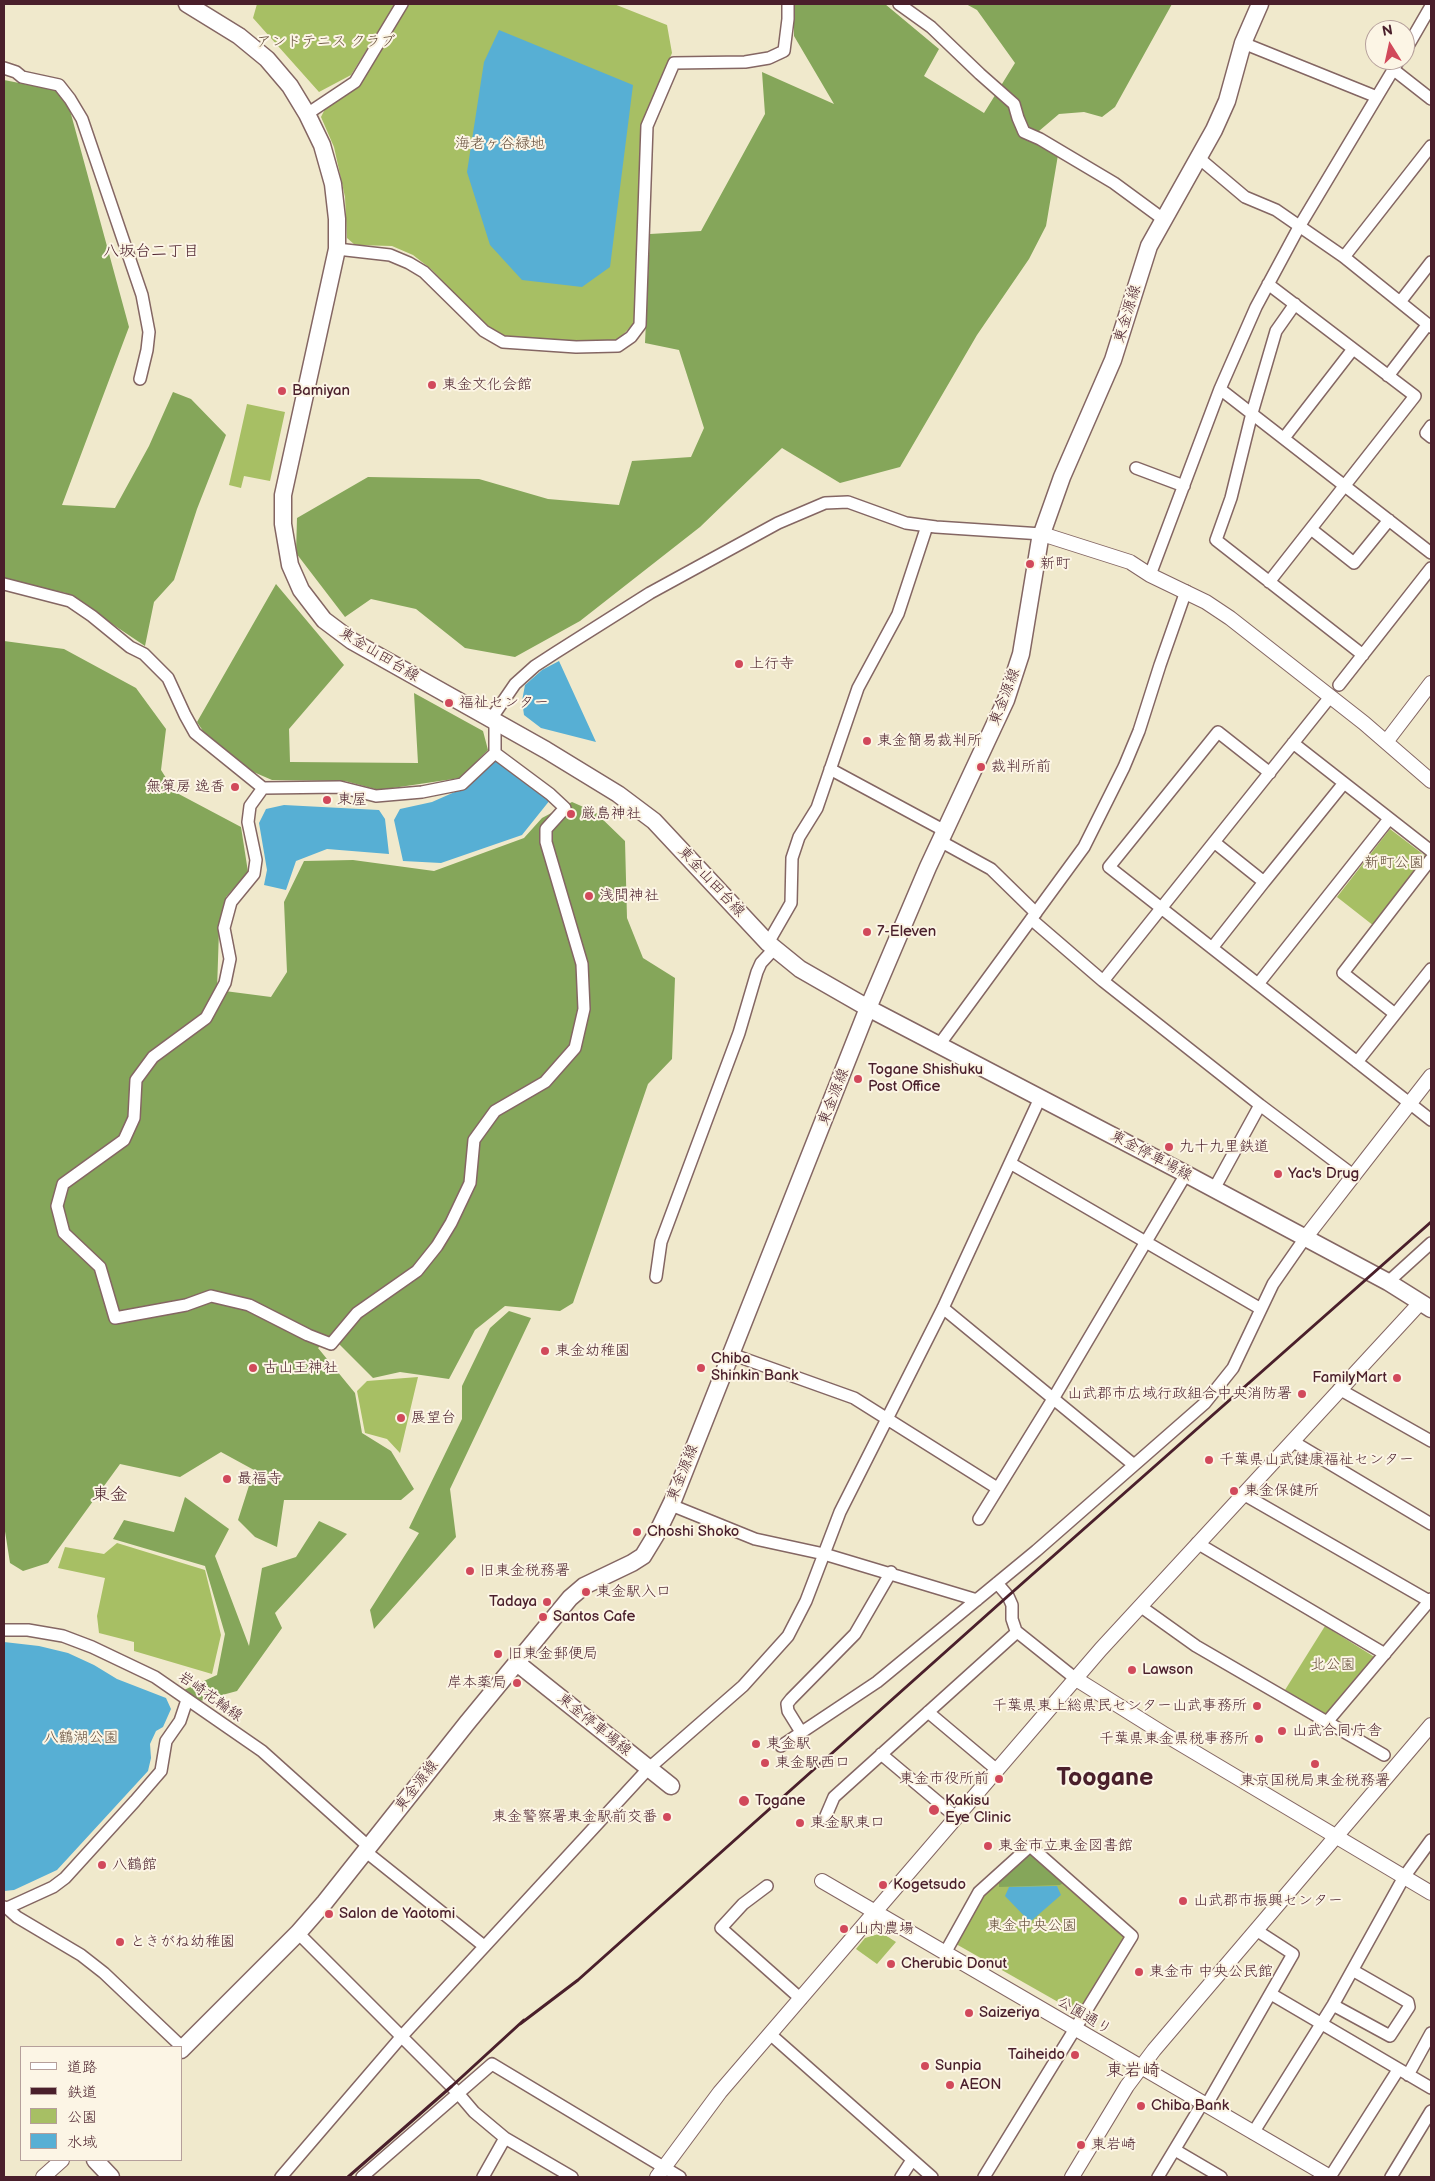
<!DOCTYPE html>
<html>
<head>
<meta charset="utf-8">
<style>
	body { margin:0 }
	#map { position:relative; width:1435px; height:2181px; overflow:hidden; background:#f0e9cc; font-family:"Balsamiq Sans","Klee One",sans-serif }
	canvas { display:block }
	.frame { position:absolute; inset:0; border:5px solid #4a1f2b; pointer-events:none }
	.legend { position:absolute; left:20px; top:2046px; width:162px; height:115px; box-sizing:border-box; background:#fcf5e5; border:1px solid #b59f9b; margin:0; padding:6px 9px; list-style:none; font-size:15px; color:#4a1f2b }
	.legend li { display:flex; align-items:center; gap:10px; height:25px }
	.legend b { width:25px; border:1px solid #b59f9b }
	.north { position:absolute; left:1365px; top:20px; width:50px; height:50px; box-sizing:border-box; background:#fcf5e5; border:1px solid #b59f9b; border-radius:50%; rotate:350deg; font-size:14px; font-weight:700; line-height:20px; text-align:center; color:#4a1f2b }
	.north::after { content:''; display:block; margin:auto; width:18px; height:22px; background:#d1495b; clip-path:polygon(50% 0,100% 100%,50% 72%,0 100%) }
</style>
</head>
<body>
<div id="map">
<canvas width="1435" height="2181"></canvas>
<div class="frame"></div>
<ul class="legend">
<li><b style="height:6px;background:#fff"></b>道路</li>
<li><b style="height:6px;background:#4a1f2b"></b>鉄道</li>
<li><b style="height:14px;background:#a7bf64"></b>公園</li>
<li><b style="height:14px;background:#57afd4"></b>水域</li>
</ul>
<div class="north">N</div>
</div>
<script>
const context = document.querySelector('canvas').getContext('2d');
context.lineJoin = 'round';
function fillPath(path, color) { context.fillStyle = color; context.fill(path, 'evenodd'); }
const shape = rows => new Path2D(rows.map(r => 'M' + r).join(''));
function trace(path, color, width, dash) { context.strokeStyle = color; context.lineWidth = width; context.lineCap = dash ? 'butt' : 'round'; context.setLineDash(dash || []); context.stroke(path); }
function write(font, color, halo, rows, align = 'center') {
  context.font = font + ' "Balsamiq Sans","Klee One",sans-serif'; context.lineWidth = 4; context.setLineDash([]); context.textBaseline = 'middle'; context.strokeStyle = halo; context.fillStyle = color; for (const [text, x, y, turn = 0] of rows) {
    context.save(); context.translate(x, y); context.rotate((+turn || 0) * Math.PI / 180); context.textAlign = isNaN(turn) ? turn : align; if (halo) context.strokeText(text, 0, 0); context.fillText(text, 0, 0); context.restore();
  }
}
fillPath(shape([
	[257,4,395,4,351,75,319,92,253,18],
	[407,4,614,4,667,25,672,53,641,127,635,322,618,340,606,343,505,337,487,327,431,269,413,255,392,246,355,245,347,238,345,197,334,147,321,117,325,109,358,85],
	[247,404,285,412,270,481,244,476,241,488,229,485],
	[1390,829,1428,858,1374,926,1337,897],
	[418,1377,400,1453,387,1439,365,1433,357,1391,367,1381],
	[117,1543,205,1570,221,1635,212,1674,134,1651,134,1642,99,1633,97,1616,105,1578,58,1568,65,1547,104,1554],
	[1325,1626,1376,1658,1325,1715,1285,1690],
	[1029,1852,1125,1938,1081,2015,956,1944,984,1895],
	[882,1933,896,1942,877,1964,856,1949,865,1938]
]), '#a7bf64');
fillPath(shape([
	[794,4,885,4,939,49,924,76,984,113,1015,63,977,10,966,4,1172,4,1115,107,1102,117,1084,112,1059,114,1039,131,1058,155,1046,226,1029,259,977,335,900,467,840,483,782,448,700,527,580,621,515,657,465,648,416,609,371,599,345,617,296,553,297,518,368,477,479,479,548,499,619,505,632,461,691,457,704,428,679,350,645,343,650,234,701,231,765,114,762,72,834,104,794,36],
	[4,80,65,92,129,327,62,505,115,508,149,446,173,392,191,399,226,435,197,509,174,580,154,602,145,646,66,593,4,579],
	[276,584,344,665,289,729,290,762,418,763,414,693,483,731,488,750,460,778,379,790,345,781,272,780,221,758,197,722],
	[4,641,64,649,136,688,166,729,161,770,175,792,241,827,248,872,226,897,219,930,217,990,271,997,287,972,284,902,304,861,353,860,434,871,524,838,542,818,572,802,595,812,625,841,627,918,643,958,675,978,672,1059,648,1084,573,1303,560,1311,505,1306,475,1330,449,1379,400,1372,373,1378,331,1336,318,1348,355,1393,362,1433,391,1451,414,1489,401,1500,284,1500,277,1547,255,1537,238,1520,254,1470,221,1452,180,1477,120,1464,48,1563,23,1571,10,1563,4,1525],
	[509,1311,531,1318,450,1489,456,1537,374,1629,370,1610,419,1533,409,1528,462,1419,462,1386,490,1328],
	[185,1497,229,1529,215,1556,249,1646,262,1568,296,1557,319,1521,347,1534,275,1613,282,1628,237,1691,200,1701,184,1690,217,1675,225,1634,205,1566,113,1539,124,1520,174,1532],
	[1029,1854,1063,1883,1060,1885,999,1887,999,1883]
]), '#85a65a');
fillPath(shape([
	[499,30,633,85,610,267,582,287,522,280,490,245,467,172,484,62],
	[559,661,596,742,541,728,524,715,522,701,525,685,542,670],
	[496,758,550,800,522,835,441,863,403,861,394,820,400,809,432,802,466,787],
	[284,805,379,810,385,819,389,854,327,849,296,861,286,890,264,885,267,870,259,823,266,809],
	[4,1642,39,1646,68,1653,94,1665,117,1679,166,1698,171,1709,163,1727,156,1731,150,1744,151,1758,148,1771,57,1870,14,1890,4,1891],
	[1057,1886,1061,1895,1030,1922,1005,1896,1009,1887]
]), '#57afd4');
const minor = shape([
	[899,4,931,27,980,74,1014,104,1018,118,1024,132,1040,139,1114,183,1163,219],
	[1243,43,1377,97],
	[1405,51,1431,6],
	[4,68,16,72,22,77,59,85,70,99,82,119,142,295,149,332,147,350,140,379],
	[1394,70,1431,99],
	[307,114,355,82,402,4],
	[1200,159,1245,197,1276,210,1344,257,1431,327],
	[337,249,390,255,409,263,424,272,484,331,503,342,576,347,618,346,631,337,640,325,647,126,674,63,745,62,769,58,784,51,788,19,788,4],
	[1344,257,1431,146],
	[1268,284,1415,396,1269,582],
	[1400,302,1431,262],
	[1295,304,1276,331,1252,413,1231,498,1216,540,1363,655],
	[1388,376,1428,324],
	[1220,389,1431,553],
	[1431,426,1426,433,1431,437],
	[1284,438,1353,349],
	[1136,468,1184,486],
	[1311,529,1354,563,1389,520],
	[1150,575,1220,389,1256,307,1299,227,1399,60],
	[4,584,70,601,92,616,130,647,144,654,168,678,185,715,195,733,263,788,340,787,376,796,422,792,462,784,495,753,495,722],
	[1339,685,1431,568],
	[491,719,515,684,535,666,555,653,650,593,778,523,825,503,848,502,906,523,936,527,1042,534],
	[1293,743,1431,851],
	[830,769,945,831],
	[1270,773,1218,732,1109,867,1431,1120],
	[263,788,250,806,248,822,256,860,254,874,231,902,224,928,230,959,225,983,206,1018,153,1057,136,1080,134,1118,124,1140,63,1184,57,1206,64,1233,100,1267,115,1318,186,1305,211,1296,249,1305,308,1335,331,1344,357,1313,417,1271,437,1246,451,1223,470,1183,474,1140,495,1111,545,1082,575,1048,584,1009,582,964,546,842,546,829,565,808,550,794,495,753],
	[940,841,991,869,1036,913],
	[1264,882,1344,783],
	[1031,919,1103,981,1260,1105,1353,1175],
	[768,943,791,903,792,858,799,837,817,808,858,688,898,614,927,526],
	[1212,948,1264,882,1214,842],
	[1103,981,1330,697],
	[1258,984,1389,819],
	[1395,1014,1343,973,1431,859],
	[939,1045,1084,847,1124,767,1139,731,1160,665,1186,591],
	[1357,1062,1431,969],
	[1010,1163,1261,1309],
	[1214,1189,1260,1105],
	[656,1277,661,1242,739,1033,757,972,761,963,774,949],
	[1388,1282,1431,1243],
	[943,1308,1134,1465],
	[731,1354,854,1398,997,1488],
	[1339,1389,1431,1441],
	[1292,1441,1431,1524],
	[1243,1494,1431,1602],
	[671,1505,755,1539,824,1554,977,1600],
	[979,1519,1053,1399,1186,1174],
	[1197,1543,1385,1654],
	[997,1583,1008,1596,1012,1605,1012,1619,1016,1631,1076,1679],
	[1140,1606,1196,1646,1384,1755],
	[4,1630,28,1630,63,1636,92,1647,155,1677,262,1751,369,1847],
	[928,1712,997,1770],
	[1327,1722,1431,1599],
	[801,1732,788,1711,787,1704,791,1699,855,1634,891,1572],
	[781,1746,877,1682,1036,1551,1205,1403,1233,1368,1273,1284,1305,1238],
	[881,1754,956,1817],
	[825,1818,834,1797,1017,1632],
	[365,1851,484,1946],
	[767,1886,743,1904,721,1928,801,1999],
	[4,1907,7,1908,53,1887,65,1878,135,1801,161,1771,166,1741,180,1721,187,1700],
	[7,1908,17,1917,81,1955,104,1973,183,2048],
	[298,1933,457,2092,474,2112,505,2138,572,2177],
	[945,1953,979,1892,1030,1846,1132,1936,984,2177],
	[1271,1994,1431,2088],
	[1333,2005,1390,2036,1409,2007,1408,2002,1354,1971],
	[770,2034,932,2177],
	[1408,2075,1431,2033],
	[1206,2106,1293,1954,1256,1930],
	[1253,2133,1333,2005,1404,1877,1431,1840],
	[1175,2150,1221,2177],
	[281,2177,402,2036,648,1769,743,1686,788,1636,806,1601,840,1512,943,1308,1040,1098],
	[362,2177,492,2064,680,2177],
	[483,2177,505,2138],
	[901,2177,912,2160],
	[1158,2177,1202,2104],
	[1330,2177,1398,2070],
	[1391,2177,1431,2111]
]);
const tertiary = shape([
	[1042,534,1130,562,1150,575,1206,602,1230,618,1364,723,1431,781],
	[1386,742,1431,683],
	[1305,1238,1431,1076],
	[1076,1679,1164,1734,1431,1893],
	[822,1881,1330,2177],
	[43,2177,62,2160],
	[657,2177,720,2092,1101,1649,1420,1303],
	[1072,2177,1127,2086,1154,2050,1431,1725]
]);
const secondary = shape([
	[187,4,239,36,267,59,290,86,307,114,322,145,333,184,337,219,337,249,283,495,283,524,290,565,301,590,324,620,352,641,546,750,618,794,654,821,768,943,800,969,868,1008,1186,1174,1388,1282,1431,1309],
	[517,1663,671,1786],
	[181,2050,298,1933,325,1902,467,1723,570,1598,584,1586,632,1563,643,1556,657,1533,674,1498,868,1008,928,867,1006,700,1021,654,1040,539,1062,477,1113,360,1149,246,1214,130,1227,101,1243,43,1260,4],
	[95,2160,111,2177]
]);
trace(minor, '#846663', 14);
trace(tertiary, '#846663', 16);
trace(secondary, '#846663', 19);
trace(minor, '#fff', 11);
trace(tertiary, '#fff', 14);
trace(secondary, '#fff', 16);
trace(shape([
	[520,2024,578,1980,1008,1596,1431,1222],
	[348,2177,452,2086,524,2020]
]), '#4a1f2b', 3);
for (const [x, y, r, color] of [
	[432,385,5,"#d1495b"],
	[282,391,5,"#d1495b"],
	[1030,564,5,"#d1495b"],
	[739,664,5,"#d1495b"],
	[449,703,5,"#d1495b"],
	[867,741,5,"#d1495b"],
	[981,767,5,"#d1495b"],
	[235,787,5,"#d1495b"],
	[327,800,5,"#d1495b"],
	[571,814,5,"#d1495b"],
	[589,896,5,"#d1495b"],
	[867,932,5,"#d1495b"],
	[858,1079,5,"#d1495b"],
	[1169,1147,5,"#d1495b"],
	[1278,1174,5,"#d1495b"],
	[545,1351,5,"#d1495b"],
	[253,1368,5,"#d1495b"],
	[701,1368,5,"#d1495b"],
	[1397,1378,5,"#d1495b"],
	[1302,1394,5,"#d1495b"],
	[401,1418,5,"#d1495b"],
	[1209,1460,5,"#d1495b"],
	[227,1479,5,"#d1495b"],
	[1234,1491,5,"#d1495b"],
	[637,1532,5,"#d1495b"],
	[470,1571,5,"#d1495b"],
	[586,1592,5,"#d1495b"],
	[547,1602,5,"#d1495b"],
	[543,1617,5,"#d1495b"],
	[498,1654,5,"#d1495b"],
	[1132,1670,5,"#d1495b"],
	[517,1683,5,"#d1495b"],
	[1257,1706,5,"#d1495b"],
	[1282,1731,5,"#d1495b"],
	[1259,1739,5,"#d1495b"],
	[756,1744,5,"#d1495b"],
	[765,1763,5,"#d1495b"],
	[1315,1764,5,"#d1495b"],
	[999,1779,5,"#d1495b"],
	[744,1801,6,"#d1495b"],
	[934,1810,6,"#d1495b"],
	[667,1817,5,"#d1495b"],
	[800,1823,5,"#d1495b"],
	[988,1846,5,"#d1495b"],
	[102,1865,5,"#d1495b"],
	[883,1885,5,"#d1495b"],
	[1183,1901,5,"#d1495b"],
	[329,1914,5,"#d1495b"],
	[844,1929,5,"#d1495b"],
	[120,1942,5,"#d1495b"],
	[891,1964,5,"#d1495b"],
	[1139,1972,5,"#d1495b"],
	[969,2013,5,"#d1495b"],
	[1075,2055,5,"#d1495b"],
	[925,2066,5,"#d1495b"],
	[950,2085,5,"#d1495b"],
	[1141,2106,5,"#d1495b"],
	[1081,2145,5,"#d1495b"]
]) { const dot = new Path2D(); dot.arc(x, y, r, 0, 2 * Math.PI); context.fillStyle = color; context.fill(dot); trace(dot, '#fcf5e5', 2); }
write('15px', '#664f3c', '#fcf5e5', [
	["アンドテニス クラブ",326,42],
	["海老ヶ谷緑地",500,144],
	["新町公園",1394,863],
	["北公園",1333,1665],
	["八鶴湖公園",81,1738],
	["東金中央公園",1032,1926]
]);
write('15px', '#4a1f2b', '#fcf5e5', [
	["東金源線",1128,314,-73],
	["東金山田台線",379,655,31],
	["東金源線",1005,697,-69],
	["東金山田台線",711,882,47],
	["東金源線",834,1097,-69],
	["東金停車場線",1151,1156,28],
	["東金源線",683,1473,-68],
	["岩崎花輪線",210,1697,35],
	["東金停車場線",594,1725,39],
	["東金源線",417,1786,-52],
	["公園通り",1084,2016,31]
]);
write('15px', '#4a1f2b', '#fcf5e5', [
	["東金文化会館",442,385],
	["Bamiyan",292,391],
	["新町",1040,564],
	["上行寺",749,664],
	["福祉センター",459,703],
	["東金簡易裁判所",877,741],
	["裁判所前",991,767],
	["無策房 逸香",225,787,"right"],
	["東屋",337,800],
	["厳島神社",581,814],
	["浅間神社",599,896],
	["7-Eleven",877,932],
	["Togane Shishuku",868,1070],
	["Post Office",868,1087],
	["九十九里鉄道",1179,1147],
	["Yac's Drug",1288,1174],
	["東金幼稚園",555,1351],
	["Chiba",711,1359],
	["Shinkin Bank",711,1376],
	["古山王神社",263,1368],
	["FamilyMart",1387,1378,"right"],
	["山武郡市広域行政組合中央消防署",1292,1394,"right"],
	["展望台",411,1418],
	["千葉県山武健康福祉センター",1219,1460],
	["最福寺",237,1479],
	["東金保健所",1244,1491],
	["Choshi Shoko",647,1532],
	["旧東金税務署",480,1571],
	["東金駅入口",596,1592],
	["Tadaya",537,1602,"right"],
	["Santos Cafe",553,1617],
	["旧東金郵便局",508,1654],
	["Lawson",1142,1670],
	["岸本薬局",507,1683,"right"],
	["千葉県東上総県民センター山武事務所",1247,1706,"right"],
	["山武合同庁舎",1292,1731],
	["千葉県東金県税事務所",1249,1739,"right"],
	["東金駅",766,1744],
	["東金駅西口",775,1763],
	["東金市役所前",989,1779,"right"],
	["東京国税局東金税務署",1315,1781,"center"],
	["Togane",755,1801],
	["Kakisu",945,1801],
	["Eye Clinic",945,1818],
	["東金警察署東金駅前交番",657,1817,"right"],
	["東金駅東口",810,1823],
	["東金市立東金図書館",998,1846],
	["八鶴館",112,1865],
	["Kogetsudo",893,1885],
	["山武郡市振興センター",1193,1901],
	["Salon de Yaotomi",339,1914],
	["山内農場",854,1929],
	["ときがね幼稚園",130,1942],
	["Cherubic Donut",901,1964],
	["東金市 中央公民館",1149,1972],
	["Saizeriya",979,2013],
	["Taiheido",1065,2055,"right"],
	["Sunpia",935,2066],
	["AEON",960,2085],
	["Chiba Bank",1151,2106],
	["東岩崎",1091,2145]
], 'left');
write('16px', '#4a1f2b', '#fcf5e5', [
	["八坂台二丁目",151,252]
]);
write('18px', '#4a1f2b', '#fcf5e5', [
	["東金",110,1495],
	["東岩崎",1133,2071]
]);
write('bold 25px', '#4a1f2b', '#fcf5e5', [
	["Toogane",1105,1779]
]);
</script>
</body>
</html>
